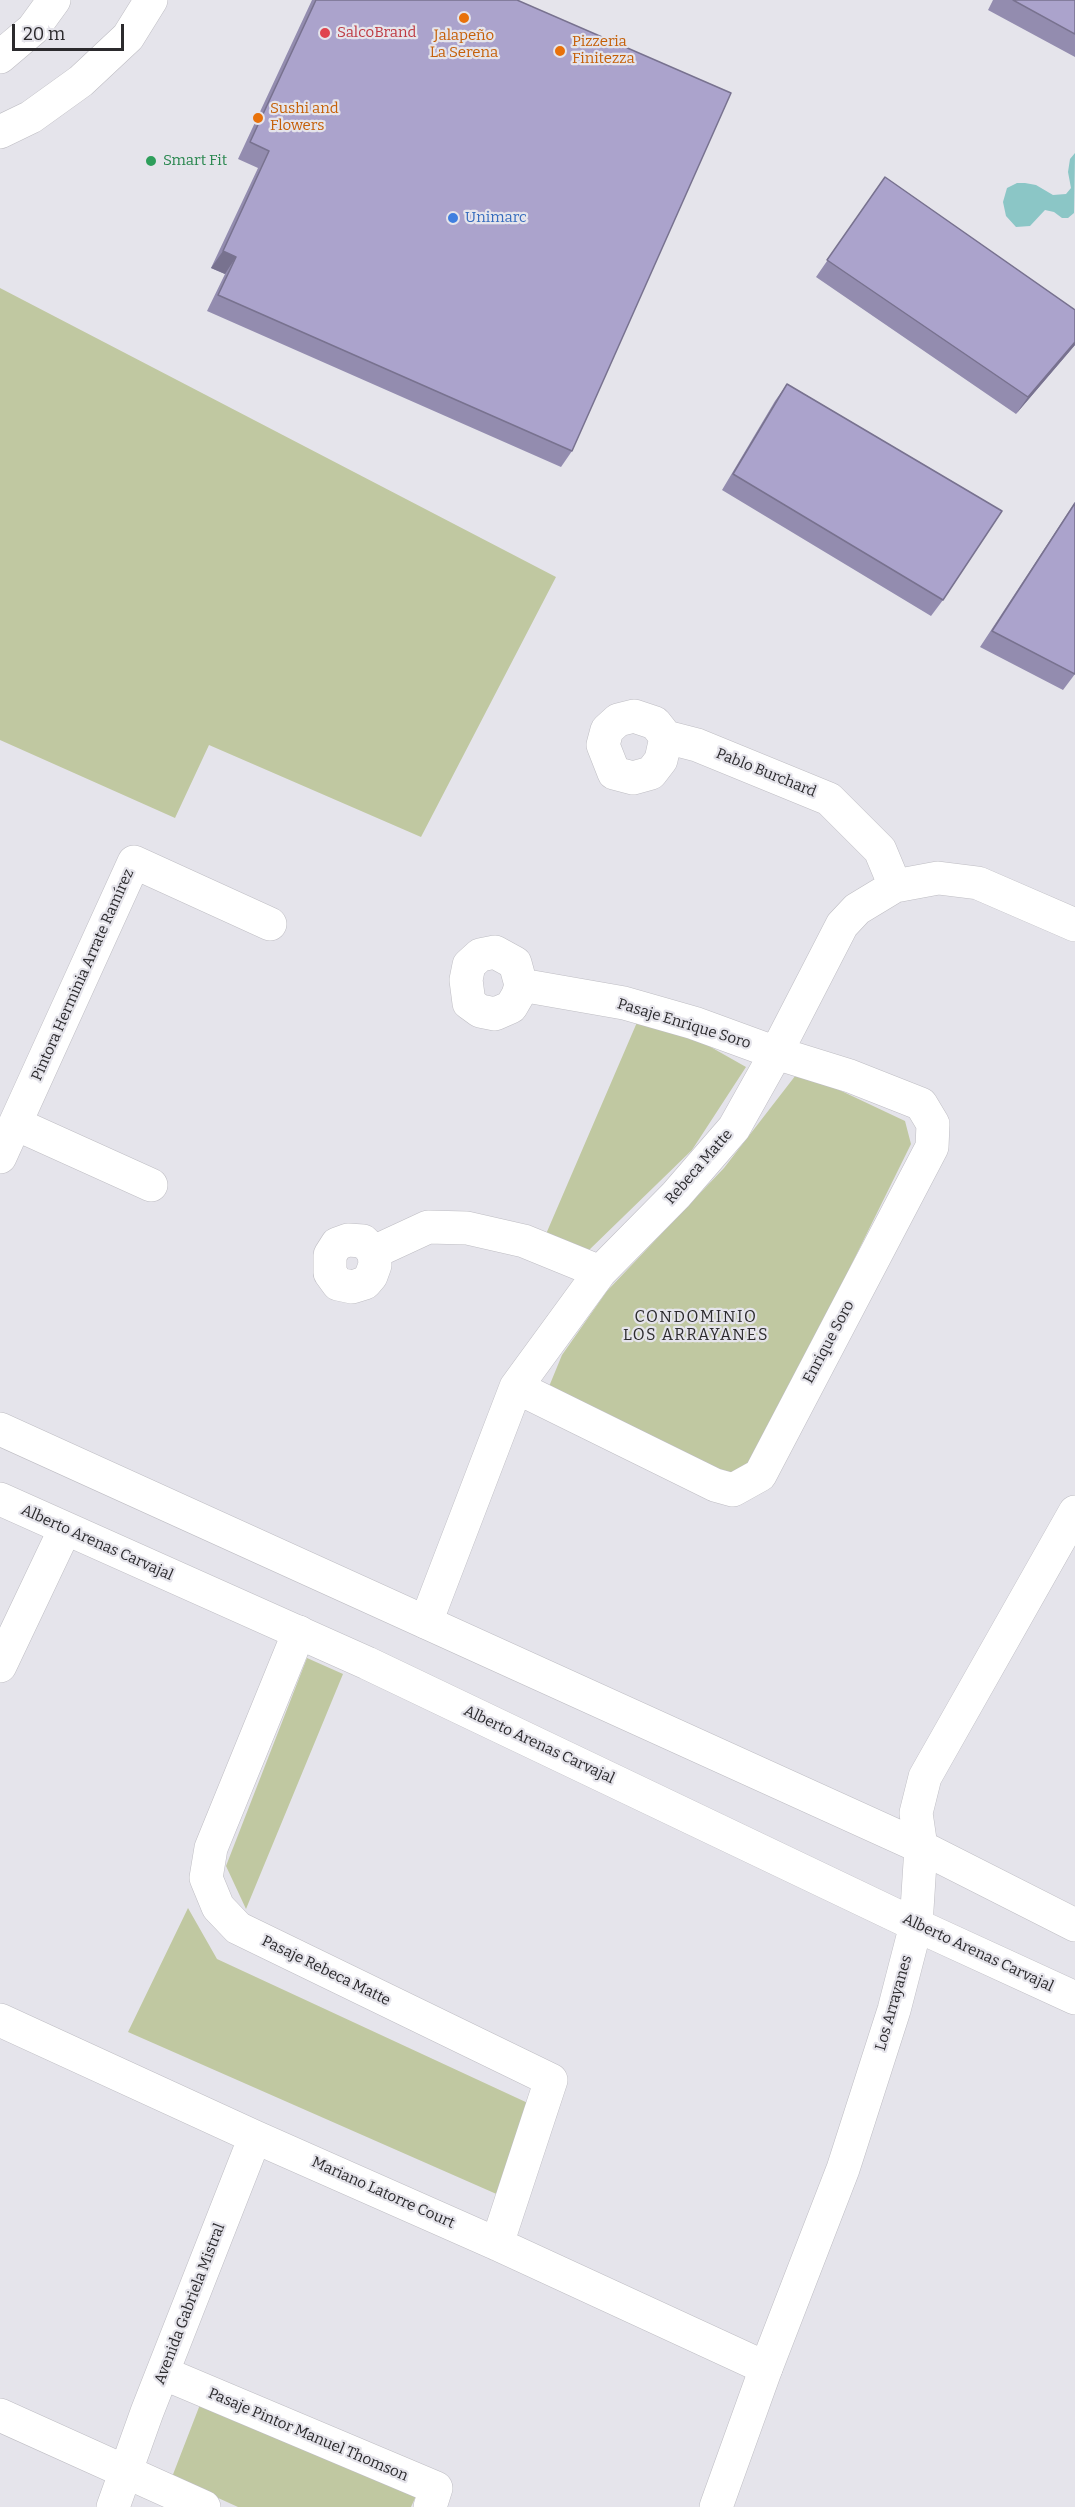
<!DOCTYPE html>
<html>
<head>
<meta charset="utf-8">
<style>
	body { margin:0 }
	#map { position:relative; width:1075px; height:2507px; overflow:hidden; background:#e5e4eb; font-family:Bitter,serif }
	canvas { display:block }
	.scale { position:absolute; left:12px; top:24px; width:112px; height:27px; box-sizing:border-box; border:3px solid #2b2a2d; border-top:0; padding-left:8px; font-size:18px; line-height:21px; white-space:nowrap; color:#2b2a2d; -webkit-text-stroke:4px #e5e4eb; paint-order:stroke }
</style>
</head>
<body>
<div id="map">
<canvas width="1075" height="2507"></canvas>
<div class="scale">20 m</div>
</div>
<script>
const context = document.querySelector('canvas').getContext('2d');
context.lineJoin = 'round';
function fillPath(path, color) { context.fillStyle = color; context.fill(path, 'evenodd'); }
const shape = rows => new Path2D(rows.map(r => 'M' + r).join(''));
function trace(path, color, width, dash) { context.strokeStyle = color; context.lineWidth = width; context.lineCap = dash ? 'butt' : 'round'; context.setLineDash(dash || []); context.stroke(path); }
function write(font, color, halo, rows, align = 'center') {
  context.font = font + ' Bitter,serif'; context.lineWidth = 4.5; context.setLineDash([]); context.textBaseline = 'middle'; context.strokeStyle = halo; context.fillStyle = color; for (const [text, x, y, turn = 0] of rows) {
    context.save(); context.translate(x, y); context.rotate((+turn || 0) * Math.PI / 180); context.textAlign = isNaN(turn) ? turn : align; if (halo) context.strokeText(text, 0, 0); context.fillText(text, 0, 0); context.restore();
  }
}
fillPath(shape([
	[0,288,556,577,421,837,209,745,175,818,0,740],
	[638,1020,693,1037,746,1067,692,1150,587,1252,546,1234],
	[799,1071,905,1121,911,1144,754,1462,740,1472,722,1473,548,1389,562,1355,607,1291,724,1168],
	[307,1658,343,1674,246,1909,226,1866],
	[188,1908,217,1959,530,2104,501,2196,128,2032],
	[201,2402,416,2496,411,2507,238,2507,172,2477]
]), '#c0c8a1');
fillPath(shape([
	[1075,153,1074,213,1068,218,1062,218,1054,212,1045,210,1030,226,1016,227,1006,216,1003,202,1007,188,1017,183,1025,183,1036,185,1053,195,1066,194,1071,188,1068,172,1070,159]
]), '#8bc6c6');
const street = shape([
	[666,737,655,723,634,716,618,720,607,730,603,745,614,773,633,778,651,773,661,760,666,737,697,745,829,799,880,850,895,886],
	[16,1124,151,1185],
	[0,1157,134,862,270,924],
	[374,1252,375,1265,371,1276,365,1283,352,1287,338,1284,330,1273,330,1255,337,1244,348,1240,363,1241,374,1252,428,1227,467,1228,524,1241,600,1272],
	[516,1387,715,1485,733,1490,760,1475,932,1147,933,1124,921,1104,850,1076,776,1053,694,1023,624,1003,521,985,515,963,495,952,480,955,469,965,466,980,469,1003,480,1011,495,1014,511,1007,518,995,521,985],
	[426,1622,516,1387,600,1272,676,1195,734,1128,776,1053,842,925,857,909,895,886,938,878,978,883,1075,925],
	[299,1632,211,1848,206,1878,218,1907,238,1928,551,2080,497,2244],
	[0,1666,65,1529],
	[0,2020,255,2137,497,2244,766,2368],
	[163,2373,436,2488,430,2507],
	[0,2415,204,2507],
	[113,2507,147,2412,255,2137]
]);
const secondary = shape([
	[0,57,33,29,54,0],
	[0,132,31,117,81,81,128,37,151,0],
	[0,1429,921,1847,1075,1925],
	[0,1499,367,1663,916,1925,1075,1998],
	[716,2507,766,2368,843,2169,894,2010,916,1925,921,1847,916,1813,925,1777,1075,1512]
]);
trace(street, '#bebdc3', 34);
trace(secondary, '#bebdc3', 34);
trace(street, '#fff', 33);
trace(secondary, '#fff', 33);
fillPath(shape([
	[312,0,517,0,572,451,561,467,207,311,225,274,211,268,258,168,238,159],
	[993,0,1075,0,1075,57,988,10],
	[885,177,1075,310,1075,345,1016,414,816,277],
	[787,384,943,600,931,616,722,490,775,401],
	[1075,502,1075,674,1063,690,980,647]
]), '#938caf');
fillPath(shape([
	[223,251,236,257,225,274,211,268],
	[1075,342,1075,345,1016,414,1028,397]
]), '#78728f');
const building = shape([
	[316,0,517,0,731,93,572,451,218,295,236,257,223,251,269,151,250,142,316,0],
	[1013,0,1075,0,1075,34,1013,0],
	[885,177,1075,310,1075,342,1028,397,827,260,885,177],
	[787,384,1002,511,943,600,733,474,787,384],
	[1075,503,1075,674,992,631,1075,503]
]);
fillPath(building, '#aba3cc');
trace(building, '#78728f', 1.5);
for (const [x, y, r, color] of [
	[464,18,6,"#e8710a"],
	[325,33,6,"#e0444e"],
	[560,51,6,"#e8710a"],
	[258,118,6,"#e8710a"],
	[151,161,6,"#2e9e5b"],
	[453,218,6,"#3f7fe0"]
]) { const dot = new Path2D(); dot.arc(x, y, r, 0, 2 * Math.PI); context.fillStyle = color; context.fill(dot); trace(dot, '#e5e4eb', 2); }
write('15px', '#be3a42', '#e5e4eb', [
	["SalcoBrand",337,33]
], 'left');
write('15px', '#c56008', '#e5e4eb', [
	["Jalapeño",464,36,"center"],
	["La Serena",464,53,"center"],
	["Pizzeria",572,42],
	["Finitezza",572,59],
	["Sushi and",270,109],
	["Flowers",270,126]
], 'left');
write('15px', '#27864d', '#e5e4eb', [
	["Smart Fit",163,161]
], 'left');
write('15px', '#366cbe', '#e5e4eb', [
	["Unimarc",465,218]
], 'left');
write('15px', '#2b2a2d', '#e5e4eb', [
	["Pablo Burchard",766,773,22],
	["Pintora Herminia Arrate Ramírez",83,975,-66],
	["Pasaje Enrique Soro",684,1024,17],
	["Rebeca Matte",699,1167,-49],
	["Enrique Soro",829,1342,-62],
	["Alberto Arenas Carvajal",97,1543,24],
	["Alberto Arenas Carvajal",539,1745,25],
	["Alberto Arenas Carvajal",978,1953,25],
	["Pasaje Rebeca Matte",326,1971,26],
	["Los Arrayanes",894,2003,-74],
	["Mariano Latorre Court",383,2193,24],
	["Avenida Gabriela Mistral",190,2304,-69],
	["Pasaje Pintor Manuel Thomson",308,2435,23]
]);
context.letterSpacing = '1.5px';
write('16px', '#2b2a2d', '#e5e4eb', [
	["CONDOMINIO",696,1318],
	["LOS ARRAYANES",696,1336]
]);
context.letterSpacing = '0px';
</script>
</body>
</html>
